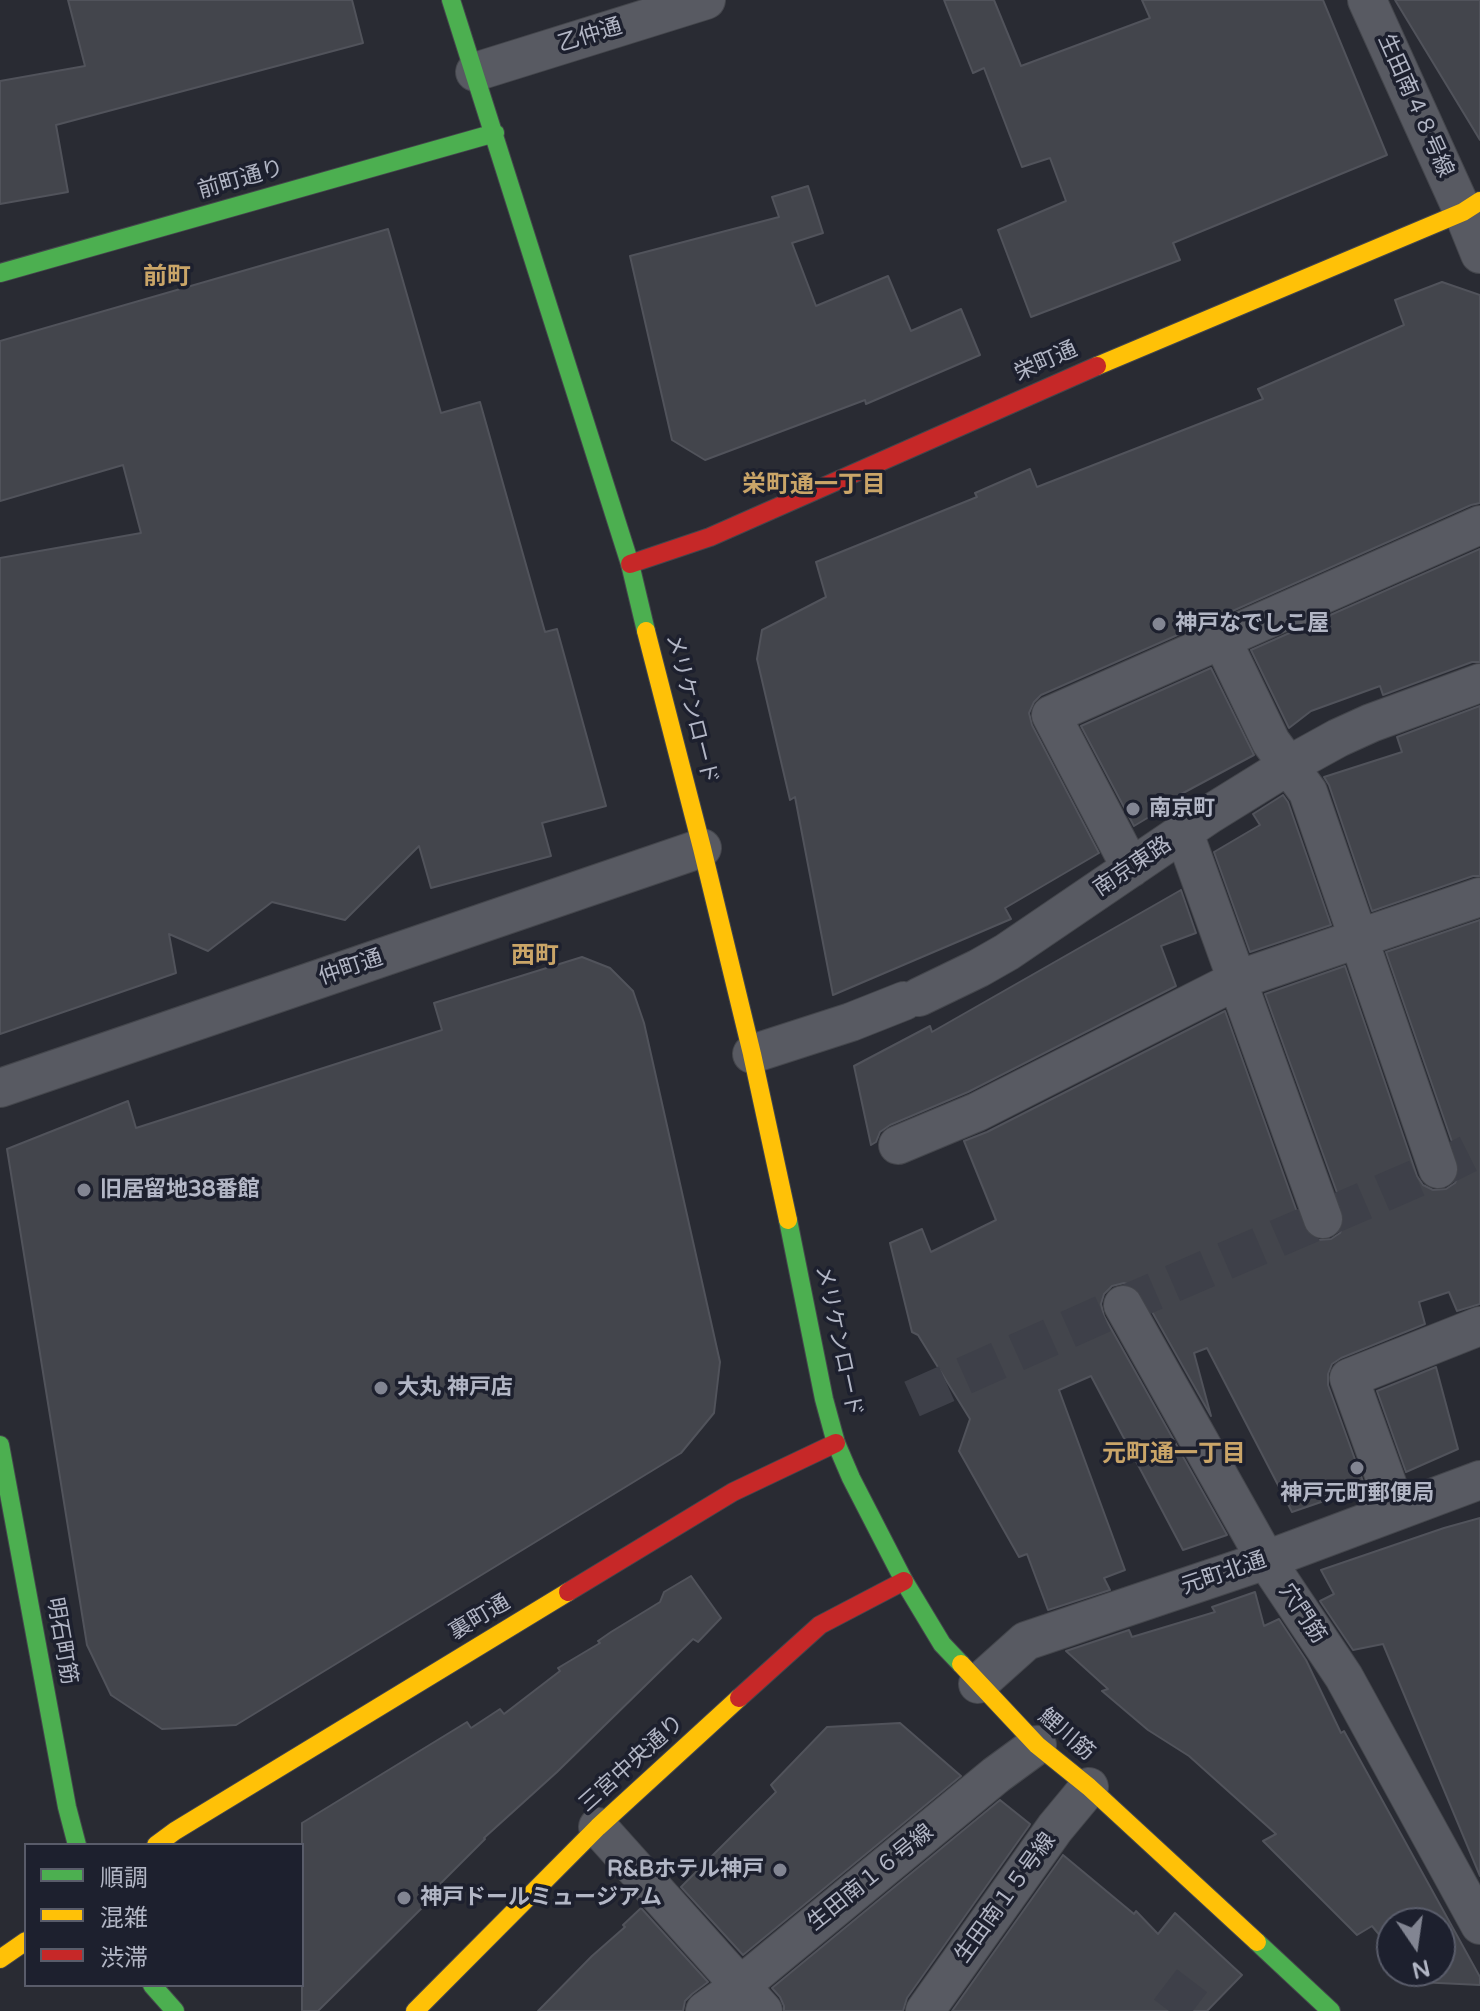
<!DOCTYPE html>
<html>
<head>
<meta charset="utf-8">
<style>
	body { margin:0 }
	#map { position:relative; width:1480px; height:2011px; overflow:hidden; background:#292b33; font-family:"Varela Round","Noto Sans JP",sans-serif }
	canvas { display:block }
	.legend { position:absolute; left:24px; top:1843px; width:280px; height:144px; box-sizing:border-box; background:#1d202e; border:2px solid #595c6a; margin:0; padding:10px 14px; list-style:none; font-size:24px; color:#b2b6c5 }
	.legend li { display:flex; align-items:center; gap:16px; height:40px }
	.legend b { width:40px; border:2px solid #595c6a }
	.north { position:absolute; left:1376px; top:1907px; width:80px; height:80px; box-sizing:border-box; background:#1d202e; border:2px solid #595c6a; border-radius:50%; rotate:167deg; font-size:22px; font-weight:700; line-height:32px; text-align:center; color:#b2b6c5 }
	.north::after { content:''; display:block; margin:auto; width:28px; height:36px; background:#828592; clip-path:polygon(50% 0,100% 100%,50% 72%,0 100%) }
</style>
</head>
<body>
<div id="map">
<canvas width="1480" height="2011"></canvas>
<ul class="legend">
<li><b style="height:10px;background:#4caf50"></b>順調</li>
<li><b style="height:10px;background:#ffc107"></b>混雑</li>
<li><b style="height:10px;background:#c62828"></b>渋滞</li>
</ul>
<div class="north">N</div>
</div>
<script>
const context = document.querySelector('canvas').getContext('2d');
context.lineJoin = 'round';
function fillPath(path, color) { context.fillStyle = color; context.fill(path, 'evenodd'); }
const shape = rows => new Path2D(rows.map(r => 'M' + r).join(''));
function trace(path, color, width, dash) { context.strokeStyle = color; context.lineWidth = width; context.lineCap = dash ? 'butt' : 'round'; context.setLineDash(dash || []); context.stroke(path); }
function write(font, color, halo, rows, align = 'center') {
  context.font = font + ' "Varela Round","Noto Sans JP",sans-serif'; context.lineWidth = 7; context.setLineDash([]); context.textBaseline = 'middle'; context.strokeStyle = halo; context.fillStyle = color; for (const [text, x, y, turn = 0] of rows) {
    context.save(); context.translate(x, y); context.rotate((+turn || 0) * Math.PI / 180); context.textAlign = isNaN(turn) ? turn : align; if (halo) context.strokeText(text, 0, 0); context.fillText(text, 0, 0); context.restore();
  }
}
const building = shape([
	[68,0,352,0,363,43,56,125,68,192,0,204,0,81,85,66,68,0],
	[944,0,994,0,1021,66,1150,18,1142,0,1323,0,1387,155,1173,243,1180,260,1031,317,998,230,1066,201,1050,158,1022,167,984,68,973,73,944,0],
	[1395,0,1480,0,1480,140,1395,0],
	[808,186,823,233,792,243,816,306,888,276,911,331,961,309,980,355,866,404,865,400,705,460,672,440,630,256,779,217,772,197,808,186],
	[388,229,441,413,480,402,545,632,557,629,606,806,542,823,551,856,431,888,419,846,345,920,272,902,208,951,169,934,176,973,0,1034,0,558,141,533,123,465,0,501,0,341,388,229],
	[1442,282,1480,295,1480,503,1471,505,1219,617,1212,618,1207,622,1041,695,1034,702,1029,713,1032,725,1099,853,1005,908,1011,919,833,995,795,797,790,800,757,659,762,630,826,597,816,562,977,497,975,493,1030,469,1037,487,1263,399,1258,389,1404,325,1395,300,1442,282],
	[1480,549,1480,662,1472,662,1383,695,1380,686,1311,711,1289,728,1251,650,1480,549],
	[1211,668,1254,755,1157,807,1159,811,1134,826,1081,726,1211,668],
	[1480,706,1480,876,1473,876,1372,911,1329,785,1324,777,1402,752,1397,737,1480,706],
	[1283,795,1288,802,1331,925,1250,952,1214,852,1260,825,1253,814,1283,795],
	[1181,890,1196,933,1161,946,1176,986,968,1092,890,1125,880,1132,876,1142,871,1145,854,1066,930,1026,932,1032,1181,890],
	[1480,920,1480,1304,1457,1311,1449,1292,1419,1302,1425,1324,1341,1358,1332,1364,1328,1374,1328,1385,1365,1487,1292,1512,1207,1348,1194,1353,1211,1416,1142,1294,1134,1286,1124,1283,1112,1286,1104,1294,1101,1304,1104,1316,1227,1535,1183,1550,1091,1376,1059,1390,1125,1570,1104,1578,1110,1590,1048,1610,1027,1554,1019,1557,959,1451,970,1419,918,1335,912,1332,890,1243,922,1229,931,1252,996,1220,964,1141,987,1132,1225,1011,1302,1226,1308,1235,1318,1240,1331,1239,1340,1233,1344,1224,1344,1212,1265,994,1345,966,1417,1176,1423,1185,1433,1190,1446,1189,1455,1183,1459,1174,1459,1162,1386,952,1480,920],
	[582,957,610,968,633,991,644,1023,720,1362,714,1413,681,1453,236,1725,162,1729,111,1695,87,1645,7,1149,128,1101,136,1128,442,1030,434,1003,582,957],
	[1436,1367,1458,1449,1406,1472,1377,1391,1436,1367],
	[1480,1518,1480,1876,1383,1644,1353,1650,1320,1601,1334,1594,1321,1570,1444,1528,1480,1518],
	[691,1576,721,1618,698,1642,693,1639,557,1772,484,1838,485,1839,430,1894,432,1898,318,2011,302,2011,302,1823,467,1722,471,1728,500,1709,504,1714,560,1671,558,1668,600,1643,598,1641,611,1632,660,1602,664,1592,691,1576],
	[1255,1592,1264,1626,1279,1619,1306,1660,1341,1733,1344,1731,1480,1977,1480,1985,1418,1982,1409,1971,1440,1971,1440,1923,1392,1923,1392,1950,1372,1926,1357,1935,1263,1841,1276,1834,1189,1756,1148,1730,1102,1691,1108,1689,1066,1651,1129,1630,1132,1637,1215,1612,1212,1607,1255,1592],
	[900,1723,961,1776,743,1955,681,1887,776,1792,771,1785,827,1727,900,1723],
	[1000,1800,1030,1824,1029,1826,907,1998,903,2011,784,2011,784,2006,780,1997,772,1988,1000,1800],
	[1063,1855,1134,1914,1136,1911,1158,1934,1175,1913,1242,1975,1207,2011,952,2011,1063,1855],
	[641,1908,708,1982,692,1994,685,2001,683,2011,538,2011,592,1956,625,1927,623,1925,641,1908]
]);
fillPath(building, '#43454c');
trace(building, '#51535b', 2);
trace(shape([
	[912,1399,1123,1305,1438,1169,1480,1148],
	[1169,2011,1195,1977]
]), '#3e4049', 38, [38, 19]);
const street = shape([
	[1367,0,1463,212,1480,254],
	[475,72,706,0],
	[1221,638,1271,742,1308,792,1438,1169],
	[1184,833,1323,1219],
	[1131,868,1051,715,1480,525],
	[919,997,979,968,1007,952,1210,814,1289,765,1338,738,1371,723,1480,683],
	[752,1054,851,1022,904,1001],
	[0,1088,702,848],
	[898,1145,977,1112,1237,980,1480,897],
	[1123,1305,1266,1560,1344,1677,1480,1925],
	[1397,1511,1349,1378,1480,1326],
	[978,1684,1026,1641,1266,1560,1480,1480],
	[598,1827,763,2011],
	[705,2011,740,1986,996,1775,1037,1745],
	[925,2011,1055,1828,1089,1787]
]);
const fast = shape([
	[451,0,630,564,646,631],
	[0,273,495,133],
	[788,1220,824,1399,836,1443,851,1478,904,1581,942,1644,961,1664],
	[0,1445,67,1807,77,1845],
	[1257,1942,1331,2011],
	[152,1985,175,2011]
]);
const slow = shape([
	[1097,366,1463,212,1480,201],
	[646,631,702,848,752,1054,788,1220],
	[961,1664,1037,1745,1089,1787,1257,1942],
	[156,1845,175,1831,568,1592],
	[0,1959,26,1941],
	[415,2011,598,1827,739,1698]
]);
const jam = shape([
	[630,564,710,537,1097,366],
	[568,1592,733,1492,836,1443],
	[739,1698,820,1625,904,1581]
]);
trace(street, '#44464c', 40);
trace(fast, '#44464c', 20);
trace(slow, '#44464c', 20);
trace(jam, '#44464c', 20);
trace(street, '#585a62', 38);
trace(fast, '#4caf50', 18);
trace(slow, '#ffc107', 18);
trace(jam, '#c62828', 18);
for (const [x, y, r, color] of [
	[1159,624,8,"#828592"],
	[1133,809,8,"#828592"],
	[84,1190,8,"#828592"],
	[381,1388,8,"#828592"],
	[1357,1468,8,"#828592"],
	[780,1870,8,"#828592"],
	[404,1898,8,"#828592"]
]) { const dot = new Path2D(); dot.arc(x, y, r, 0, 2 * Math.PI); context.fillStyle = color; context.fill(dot); trace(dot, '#1d202e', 3); }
write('22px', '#b2b6c5', '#1d202e', [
	["乙仲通",590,36,-17],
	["生田南４８号線",1415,106,66],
	["前町通り",241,180,-16],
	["栄町通",1046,362,-24],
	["メリケンロード",691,709,76],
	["南京東路",1133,867,-34],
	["仲町通",351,968,-19],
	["メリケンロード",838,1341,78],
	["元町北通",1224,1574,-19],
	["穴門筋",1302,1614,56],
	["裏町通",480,1618,-31],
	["明石町筋",61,1641,80],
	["鯉川筋",1066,1735,41],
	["三宮中央通り",632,1764,-42],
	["生田南１６号線",871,1878,-39],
	["生田南１５号線",1006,1898,-54]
]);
write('bold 22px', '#b2b6c5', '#1d202e', [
	["神戸なでしこ屋",1175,624],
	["南京町",1149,809],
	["旧居留地38番館",100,1190],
	["大丸 神戸店",397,1388],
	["神戸元町郵便局",1357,1494,"center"],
	["R&Bホテル神戸",764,1870,"right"],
	["神戸ドールミュージアム",420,1898]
], 'left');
write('bold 24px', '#caa568', '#1d202e', [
	["前町",167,278],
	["栄町通一丁目",814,486],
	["西町",535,957],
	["元町通一丁目",1174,1455]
]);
</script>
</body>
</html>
